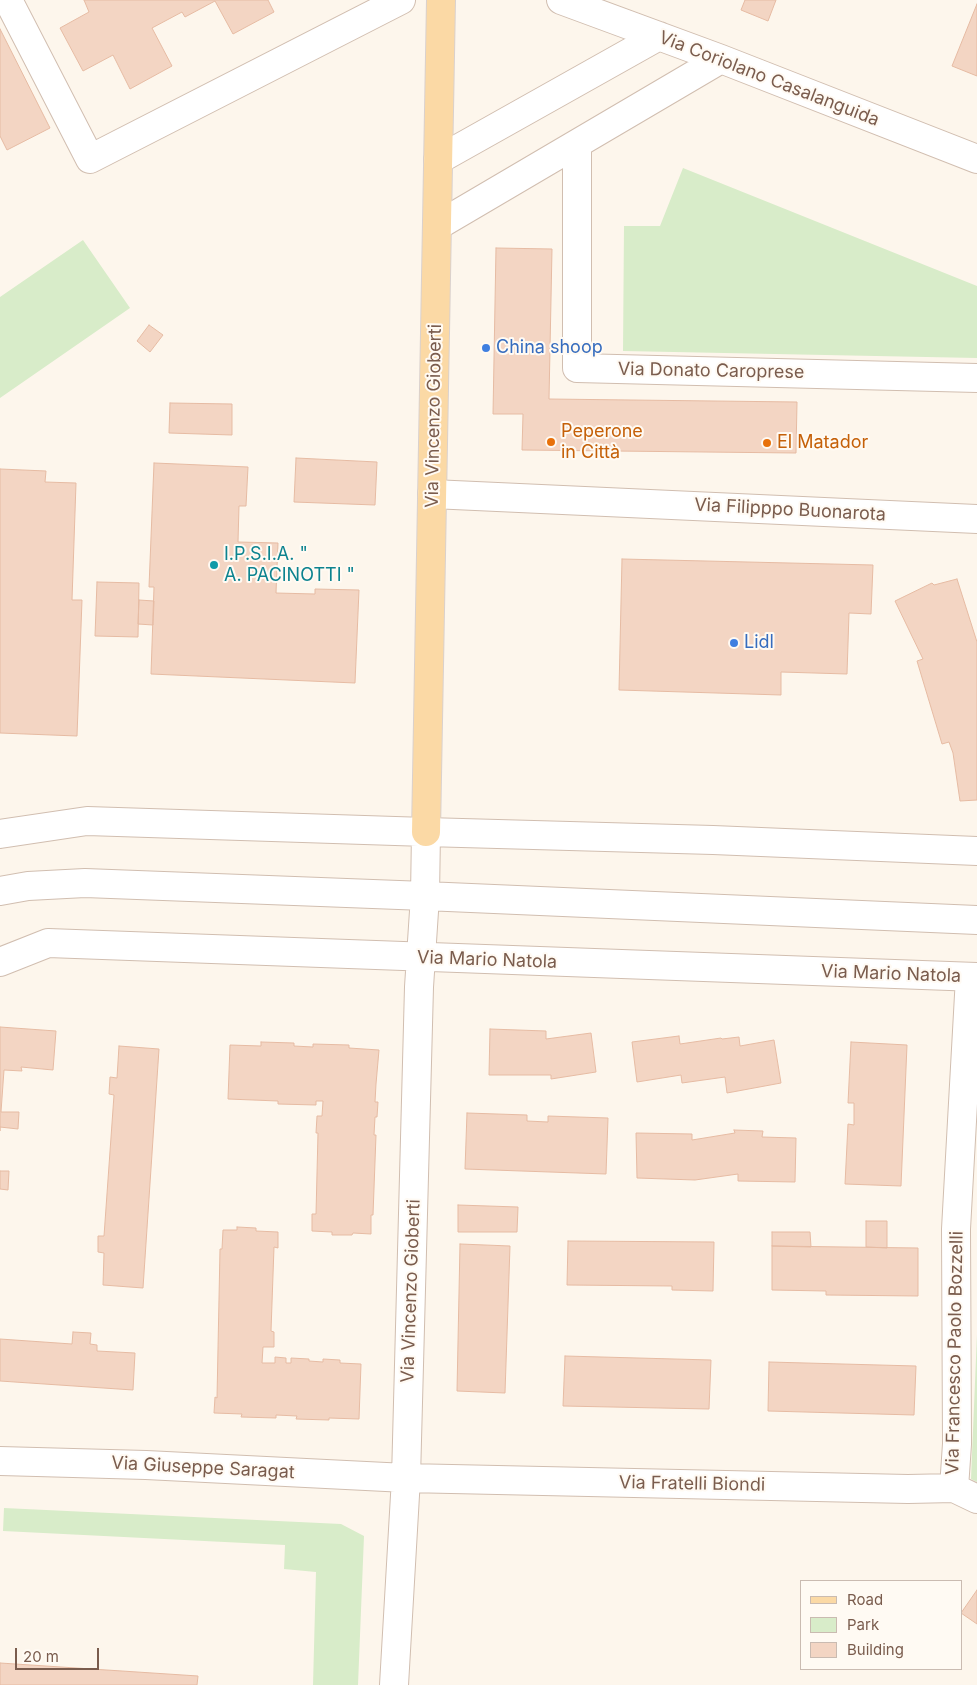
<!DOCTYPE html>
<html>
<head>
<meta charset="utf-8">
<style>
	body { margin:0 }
	#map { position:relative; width:977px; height:1685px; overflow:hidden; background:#fdf6ec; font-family:Inter,sans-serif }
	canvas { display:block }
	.legend { position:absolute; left:800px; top:1580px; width:162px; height:90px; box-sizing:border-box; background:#fffaf3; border:1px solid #cabbb1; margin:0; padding:6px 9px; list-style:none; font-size:15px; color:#7a5c4d }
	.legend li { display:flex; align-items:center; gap:10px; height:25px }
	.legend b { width:25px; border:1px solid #cabbb1 }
	.scale { position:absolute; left:15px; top:1648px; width:84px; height:22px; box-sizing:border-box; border:2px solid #7a5c4d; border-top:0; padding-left:6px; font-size:15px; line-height:18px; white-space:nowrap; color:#7a5c4d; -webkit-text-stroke:4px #fffaf3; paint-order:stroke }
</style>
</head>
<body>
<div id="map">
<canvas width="977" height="1685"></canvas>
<ul class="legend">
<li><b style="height:6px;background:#fbd9a5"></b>Road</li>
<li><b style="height:14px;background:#d8ecc9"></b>Park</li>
<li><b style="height:14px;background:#f3d5c3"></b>Building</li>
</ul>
<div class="scale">20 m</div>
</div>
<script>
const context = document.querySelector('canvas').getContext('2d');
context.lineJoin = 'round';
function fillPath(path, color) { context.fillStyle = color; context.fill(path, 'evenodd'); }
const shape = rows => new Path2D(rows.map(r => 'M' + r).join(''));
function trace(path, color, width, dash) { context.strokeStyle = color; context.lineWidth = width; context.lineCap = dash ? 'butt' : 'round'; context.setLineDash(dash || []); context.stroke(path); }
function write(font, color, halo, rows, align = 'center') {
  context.font = font + ' Inter,sans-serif'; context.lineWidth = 4; context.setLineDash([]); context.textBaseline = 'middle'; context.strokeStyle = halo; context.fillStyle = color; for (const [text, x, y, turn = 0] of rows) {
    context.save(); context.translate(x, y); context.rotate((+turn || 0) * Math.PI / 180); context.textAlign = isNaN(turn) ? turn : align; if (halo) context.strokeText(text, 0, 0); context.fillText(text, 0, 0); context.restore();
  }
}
fillPath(shape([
	[683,168,977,286,977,358,623,351,624,226,660,226],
	[83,240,130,308,0,398,0,297],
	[977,1334,977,1482,971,1479],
	[4,1508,341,1524,364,1536,358,1685,313,1685,316,1572,284,1569,285,1545,3,1531]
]), '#d8ecc9');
const building = shape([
	[84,0,268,0,274,12,233,34,215,1,185,17,182,12,152,28,172,66,130,89,113,55,83,71,60,28,89,12,84,0],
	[745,0,776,0,768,21,741,10,745,0],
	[977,4,977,76,952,66,977,4],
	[0,29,50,128,7,150,0,136,0,29],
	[496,248,552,249,549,399,797,402,796,453,522,450,523,414,493,414,496,248],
	[149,325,163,335,150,352,137,341,149,325],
	[170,403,232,404,232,435,169,433,170,403],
	[296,458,377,462,375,505,294,502,296,458],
	[154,463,248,467,246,506,239,506,238,542,278,543,276,593,315,594,315,589,359,590,355,683,151,674,154,587,149,587,154,463],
	[0,469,46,471,45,482,76,483,72,600,82,600,77,736,0,733,0,469],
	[622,559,873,565,871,614,849,613,847,674,781,672,781,695,619,690,622,559],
	[957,579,977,642,977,800,960,801,953,753,949,742,942,744,917,661,923,659,895,601,932,583,934,585,957,579],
	[97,582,139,583,138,637,95,636,97,582],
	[139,600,154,601,153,625,138,624,139,600],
	[0,1027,56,1031,53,1070,21,1067,22,1071,4,1070,1,1112,19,1112,18,1129,0,1127,0,1131,0,1027],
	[490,1029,546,1031,546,1039,591,1033,596,1072,551,1079,551,1075,489,1075,490,1029],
	[679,1036,680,1044,721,1038,722,1039,739,1037,740,1046,774,1040,781,1083,727,1093,725,1077,682,1083,681,1075,637,1082,632,1042,679,1036],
	[261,1042,294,1043,294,1046,313,1047,313,1044,349,1045,349,1048,379,1050,376,1084,375,1102,378,1102,377,1117,375,1117,374,1135,376,1135,373,1215,371,1215,371,1234,353,1233,352,1235,332,1235,332,1232,312,1231,312,1214,316,1214,318,1133,316,1133,317,1116,322,1116,323,1101,316,1101,316,1105,278,1104,278,1101,228,1099,230,1045,261,1046,261,1042],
	[851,1042,907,1045,901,1186,845,1184,848,1124,854,1125,854,1103,848,1103,851,1042],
	[119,1046,159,1049,143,1288,103,1285,104,1253,98,1252,98,1236,104,1236,114,1095,109,1094,110,1077,117,1078,119,1046],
	[467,1113,527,1115,527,1121,548,1122,548,1116,608,1118,606,1174,465,1169,467,1113],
	[734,1130,763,1131,762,1137,796,1138,795,1182,738,1181,738,1174,695,1180,637,1178,636,1133,692,1134,692,1140,735,1133,734,1130],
	[0,1171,9,1171,8,1190,0,1189,0,1171],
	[458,1205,518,1207,517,1232,458,1232,458,1205],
	[866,1221,887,1221,887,1248,866,1247,866,1221],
	[237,1227,256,1228,256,1231,278,1232,278,1248,274,1247,271,1331,274,1332,274,1347,263,1347,262,1363,275,1363,275,1357,286,1358,286,1363,291,1363,291,1358,309,1359,309,1361,323,1362,323,1359,340,1360,340,1363,361,1364,359,1419,329,1418,329,1420,296,1419,297,1416,276,1415,276,1418,241,1417,242,1414,214,1413,215,1397,217,1398,220,1249,222,1249,223,1230,237,1230,237,1227],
	[772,1232,810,1232,811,1247,772,1246,772,1232],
	[568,1241,714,1242,713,1291,672,1290,672,1286,567,1285,568,1241],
	[460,1244,510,1246,505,1393,457,1391,460,1244],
	[772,1246,918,1248,918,1296,826,1295,826,1291,772,1290,772,1246],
	[73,1332,91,1333,90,1344,97,1345,97,1351,135,1353,133,1390,0,1381,0,1339,72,1344,73,1332],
	[565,1356,711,1360,709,1409,563,1406,565,1356],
	[769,1362,916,1366,914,1415,768,1411,769,1362],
	[977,1590,977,1624,961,1613,977,1590],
	[0,1663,198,1676,197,1685,0,1685,0,1663]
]);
fillPath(building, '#f3d5c3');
trace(building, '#e6bba3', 1);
const minor = shape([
	[8,0,90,159,401,0],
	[561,0,721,59,977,159],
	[577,145,577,368,977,378],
	[438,160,659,36],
	[437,226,721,59],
	[432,494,977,519],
	[0,834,87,821,426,832,713,840,977,851],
	[0,891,28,886,85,883,425,896,977,920],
	[0,962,48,943,977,977],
	[0,1461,146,1465,406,1478,908,1489,954,1488,977,1499],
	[954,1488,957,1444,956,1229,970,977],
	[394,1685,406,1478,419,987,425,896,426,832]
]);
const major = shape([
	[426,832,441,0]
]);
trace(minor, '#d1beb0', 30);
trace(major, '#dad1cd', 30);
trace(minor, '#fff', 28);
trace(major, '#fbd9a5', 28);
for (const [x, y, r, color] of [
	[486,348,5,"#3f7fe0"],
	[551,442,5,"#e8710a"],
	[767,443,5,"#e8710a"],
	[214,565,5,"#0f9aa8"],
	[734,643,5,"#3f7fe0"]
]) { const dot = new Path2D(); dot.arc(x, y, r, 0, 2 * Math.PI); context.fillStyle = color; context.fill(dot); trace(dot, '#fffaf3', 2); }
write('18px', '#7a5c4d', '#fffaf3', [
	["Via Coriolano Casalanguida",769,79,21],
	["Via Donato Caroprese",711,371,1],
	["Via Vincenzo Gioberti",434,416,-89],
	["Via Filipppo Buonarota",790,510,3],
	["Via Mario Natola",487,960,2],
	["Via Mario Natola",891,974,2],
	["Via Vincenzo Gioberti",411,1291,-88],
	["Via Francesco Paolo Bozzelli",955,1353,-89],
	["Via Giuseppe Saragat",203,1468,3],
	["Via Fratelli Biondi",692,1484,1]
]);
write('18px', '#366cbe', '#fffaf3', [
	["China shoop",496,348],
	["Lidl",744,643]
], 'left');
write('18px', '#c56008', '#fffaf3', [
	["Peperone",561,432],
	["in Città",561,453],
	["El Matador",777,443]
], 'left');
write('18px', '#0d838f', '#fffaf3', [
	["I.P.S.I.A. \"",224,555],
	["A. PACINOTTI \"",224,576]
], 'left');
</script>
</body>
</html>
